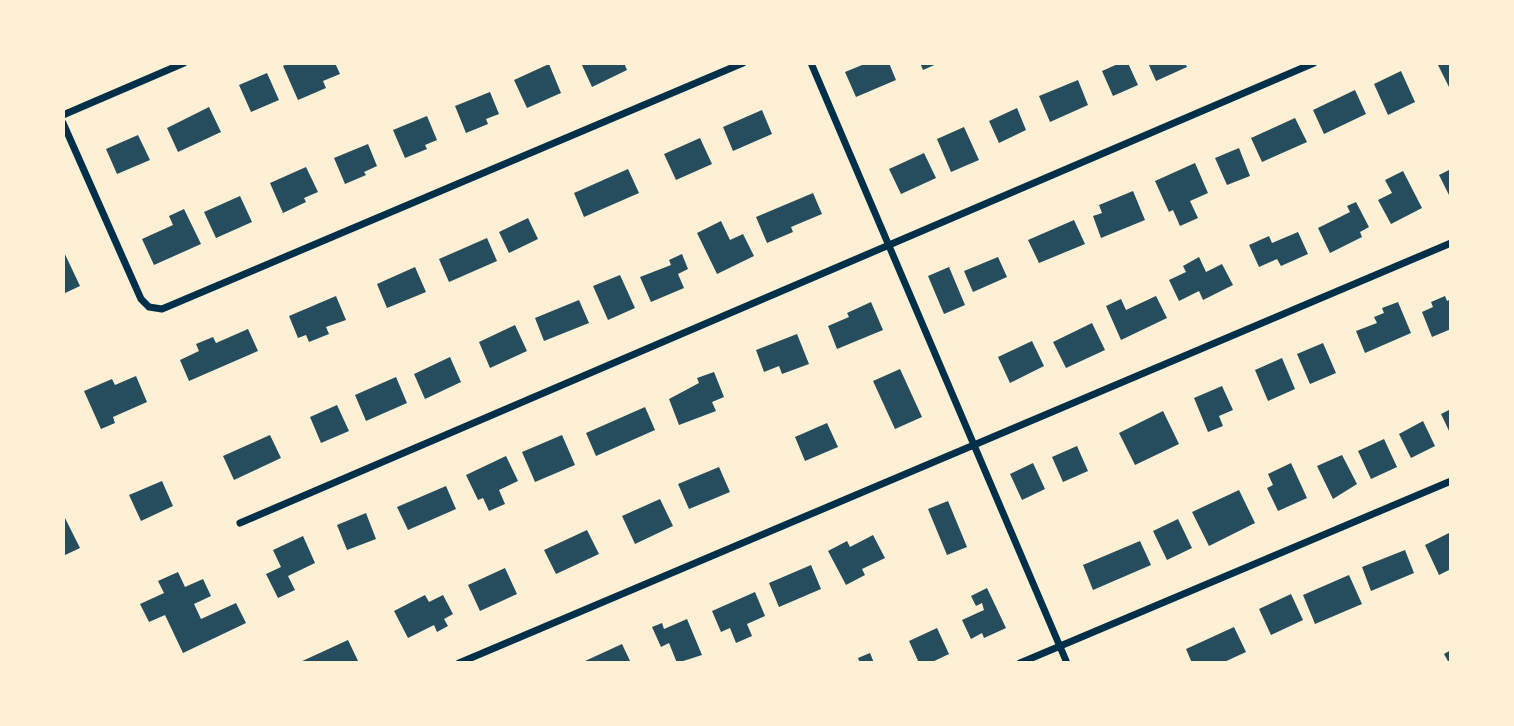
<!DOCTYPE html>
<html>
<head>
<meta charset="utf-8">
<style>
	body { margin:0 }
	#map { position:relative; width:1514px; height:726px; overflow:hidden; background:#fdf0d5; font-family:Raleway,sans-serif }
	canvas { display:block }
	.frame { position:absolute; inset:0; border:65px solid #fdf0d5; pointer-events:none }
</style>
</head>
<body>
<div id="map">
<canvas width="1514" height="726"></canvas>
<div class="frame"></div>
</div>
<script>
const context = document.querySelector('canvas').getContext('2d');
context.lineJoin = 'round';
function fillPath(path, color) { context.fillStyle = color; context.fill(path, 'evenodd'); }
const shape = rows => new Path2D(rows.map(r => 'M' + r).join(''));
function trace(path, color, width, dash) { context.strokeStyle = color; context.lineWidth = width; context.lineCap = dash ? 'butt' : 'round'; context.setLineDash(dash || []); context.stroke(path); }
fillPath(shape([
	[289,63,335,63,340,74,323,81,326,88,298,100,283,66],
	[581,63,624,63,627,70,592,87],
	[867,63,889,63,896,80,856,97,845,72],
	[920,63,939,63,923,70],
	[1120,63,1128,63,1138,85,1113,96,1102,71],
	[1148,63,1185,63,1187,67,1156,81],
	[1443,63,1451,63,1451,91,1438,65],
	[549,64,561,93,527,108,514,80],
	[1401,71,1415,102,1388,115,1374,84],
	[267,73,279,100,251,112,239,85],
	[1078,80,1088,105,1050,122,1039,96],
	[1355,90,1366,114,1324,134,1313,110],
	[490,92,499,114,486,119,488,124,466,133,455,106],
	[209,107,221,132,178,152,167,128],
	[1017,108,1026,130,999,143,989,121],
	[762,110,772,134,733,151,723,127],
	[427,116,437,140,425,145,427,149,405,158,393,130],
	[1295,118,1307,142,1262,162,1251,138],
	[964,127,979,160,951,172,937,139],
	[138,135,150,160,117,174,106,149],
	[700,138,712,164,676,180,664,154],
	[368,144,377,166,364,172,366,175,345,184,334,158],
	[1239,148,1250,176,1227,185,1215,158],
	[924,153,936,178,901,194,889,169],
	[1195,163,1208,193,1190,201,1198,218,1180,226,1173,210,1169,212,1155,181],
	[306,167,318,192,304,198,306,202,283,213,270,183],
	[628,169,639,193,584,217,574,193],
	[1451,169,1451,199,1439,175],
	[1403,171,1422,208,1391,224,1378,200,1392,193,1385,180],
	[1133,191,1145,220,1101,238,1093,216,1102,213,1099,205],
	[813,193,822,214,791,227,793,232,767,243,756,217],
	[240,196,252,222,216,238,204,212],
	[1356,202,1369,227,1360,232,1362,237,1330,253,1318,228,1350,212,1347,206],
	[184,209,201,244,154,265,142,239,173,225,169,216],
	[528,218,538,239,509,253,499,232],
	[1074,220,1085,244,1039,263,1028,240],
	[721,221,730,240,743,234,754,256,717,274,697,233],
	[1298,232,1308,254,1281,266,1277,259,1259,267,1249,245,1269,236,1272,243],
	[487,238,497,261,449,282,439,259],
	[63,250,80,286,63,294],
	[682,254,688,269,678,274,684,288,651,302,640,277,671,265,669,260],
	[998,257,1007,277,973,292,964,271],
	[1199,257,1206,272,1222,264,1233,285,1203,300,1199,291,1179,301,1169,280,1186,272,1183,266],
	[415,267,426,292,387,308,377,284],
	[949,267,965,305,944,314,928,276],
	[620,275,635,308,608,320,593,286],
	[336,296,346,320,326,327,329,334,309,342,306,335,298,338,289,316],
	[1156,296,1167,318,1121,340,1106,306,1121,299,1126,310],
	[1445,296,1447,301,1451,299,1451,329,1432,337,1422,312,1433,307,1431,302],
	[579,300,589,323,544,341,535,318],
	[871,302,883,330,837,349,828,326,849,317,847,313],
	[1398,302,1411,333,1365,353,1356,331,1377,323,1374,317,1384,313,1382,308],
	[1092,323,1105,350,1066,368,1053,342],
	[515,325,527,351,490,368,479,342],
	[248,329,258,351,189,381,180,360,199,351,196,344,213,337,216,343],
	[797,334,809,364,782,374,779,366,764,372,756,350],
	[1032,341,1044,366,1010,383,998,357],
	[1323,343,1336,373,1310,384,1297,354],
	[450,357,461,382,425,399,414,374],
	[1282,358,1295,389,1268,401,1255,370],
	[900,369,922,417,895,429,873,381],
	[714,372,724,397,712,402,716,411,679,425,669,399,699,383,697,378],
	[136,376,147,402,113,417,115,423,101,429,84,391,112,379,115,385],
	[396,377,407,403,366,421,355,395],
	[1222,386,1233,410,1219,416,1223,426,1208,432,1194,398],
	[337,405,349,431,321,443,310,417],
	[645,407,655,430,596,456,586,433],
	[1451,409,1451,435,1441,414],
	[1163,411,1179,444,1135,465,1119,433],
	[1423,421,1435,446,1411,458,1399,434],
	[827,423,838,447,805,461,795,437],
	[270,435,281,458,234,480,223,456],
	[562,435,575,465,535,482,522,452],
	[1384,439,1397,467,1371,479,1358,451],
	[1077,446,1088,471,1063,482,1052,457],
	[1342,455,1357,484,1333,499,1317,466],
	[506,456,518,481,499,490,505,504,489,511,483,498,478,500,466,475],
	[1033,463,1045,489,1022,500,1010,474],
	[1291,463,1307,498,1278,511,1267,488,1273,485,1268,474],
	[719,467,730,492,689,509,678,484],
	[162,481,173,506,141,521,129,495],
	[446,486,456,509,408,530,397,507],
	[1239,490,1255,523,1209,546,1192,512],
	[660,499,673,526,635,544,622,516],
	[948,501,967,547,947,555,928,509],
	[366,513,376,539,347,550,337,525],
	[63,514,80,548,63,556],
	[1178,519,1192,548,1167,560,1153,531],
	[587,530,599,554,556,574,544,550],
	[1449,533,1451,569,1439,575,1425,545],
	[873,535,885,558,862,569,865,575,846,585,828,551,847,541,850,547],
	[303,536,315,563,288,576,295,590,278,598,266,574,281,567,273,550],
	[1140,541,1151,565,1093,590,1083,565],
	[1405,550,1414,573,1371,591,1362,567],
	[811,565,821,589,779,607,769,583],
	[505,568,517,594,480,611,468,585],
	[178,572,185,587,203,579,211,596,194,604,201,619,236,603,246,623,183,653,165,615,149,622,140,604,164,593,158,581],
	[1349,575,1362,604,1315,624,1303,595],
	[987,588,1006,628,984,638,982,633,971,639,962,620,984,610,982,603,976,606,971,596],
	[755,592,765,616,747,624,752,636,736,643,730,628,721,632,712,611],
	[1291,594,1303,620,1271,635,1259,609],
	[425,595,429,602,443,595,453,614,444,619,448,626,437,632,434,625,408,638,394,611],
	[687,619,702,655,677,663,669,643,661,647,652,627,662,623,664,629],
	[1234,627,1246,652,1222,663,1192,663,1186,649],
	[937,628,949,654,930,663,919,663,909,641],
	[348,640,359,663,298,663],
	[622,644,631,663,586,663,585,661],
	[1451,650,1451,663,1449,663,1444,654],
	[870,653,874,663,860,663,858,658]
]), '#264d5e');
trace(shape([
	[811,63,1067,663],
	[63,115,184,63],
	[63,123,141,299,149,307,162,309,743,63],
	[240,523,1314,63],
	[459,663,1451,243],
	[1020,663,1451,481]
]), '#003049', 7);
</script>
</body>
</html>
